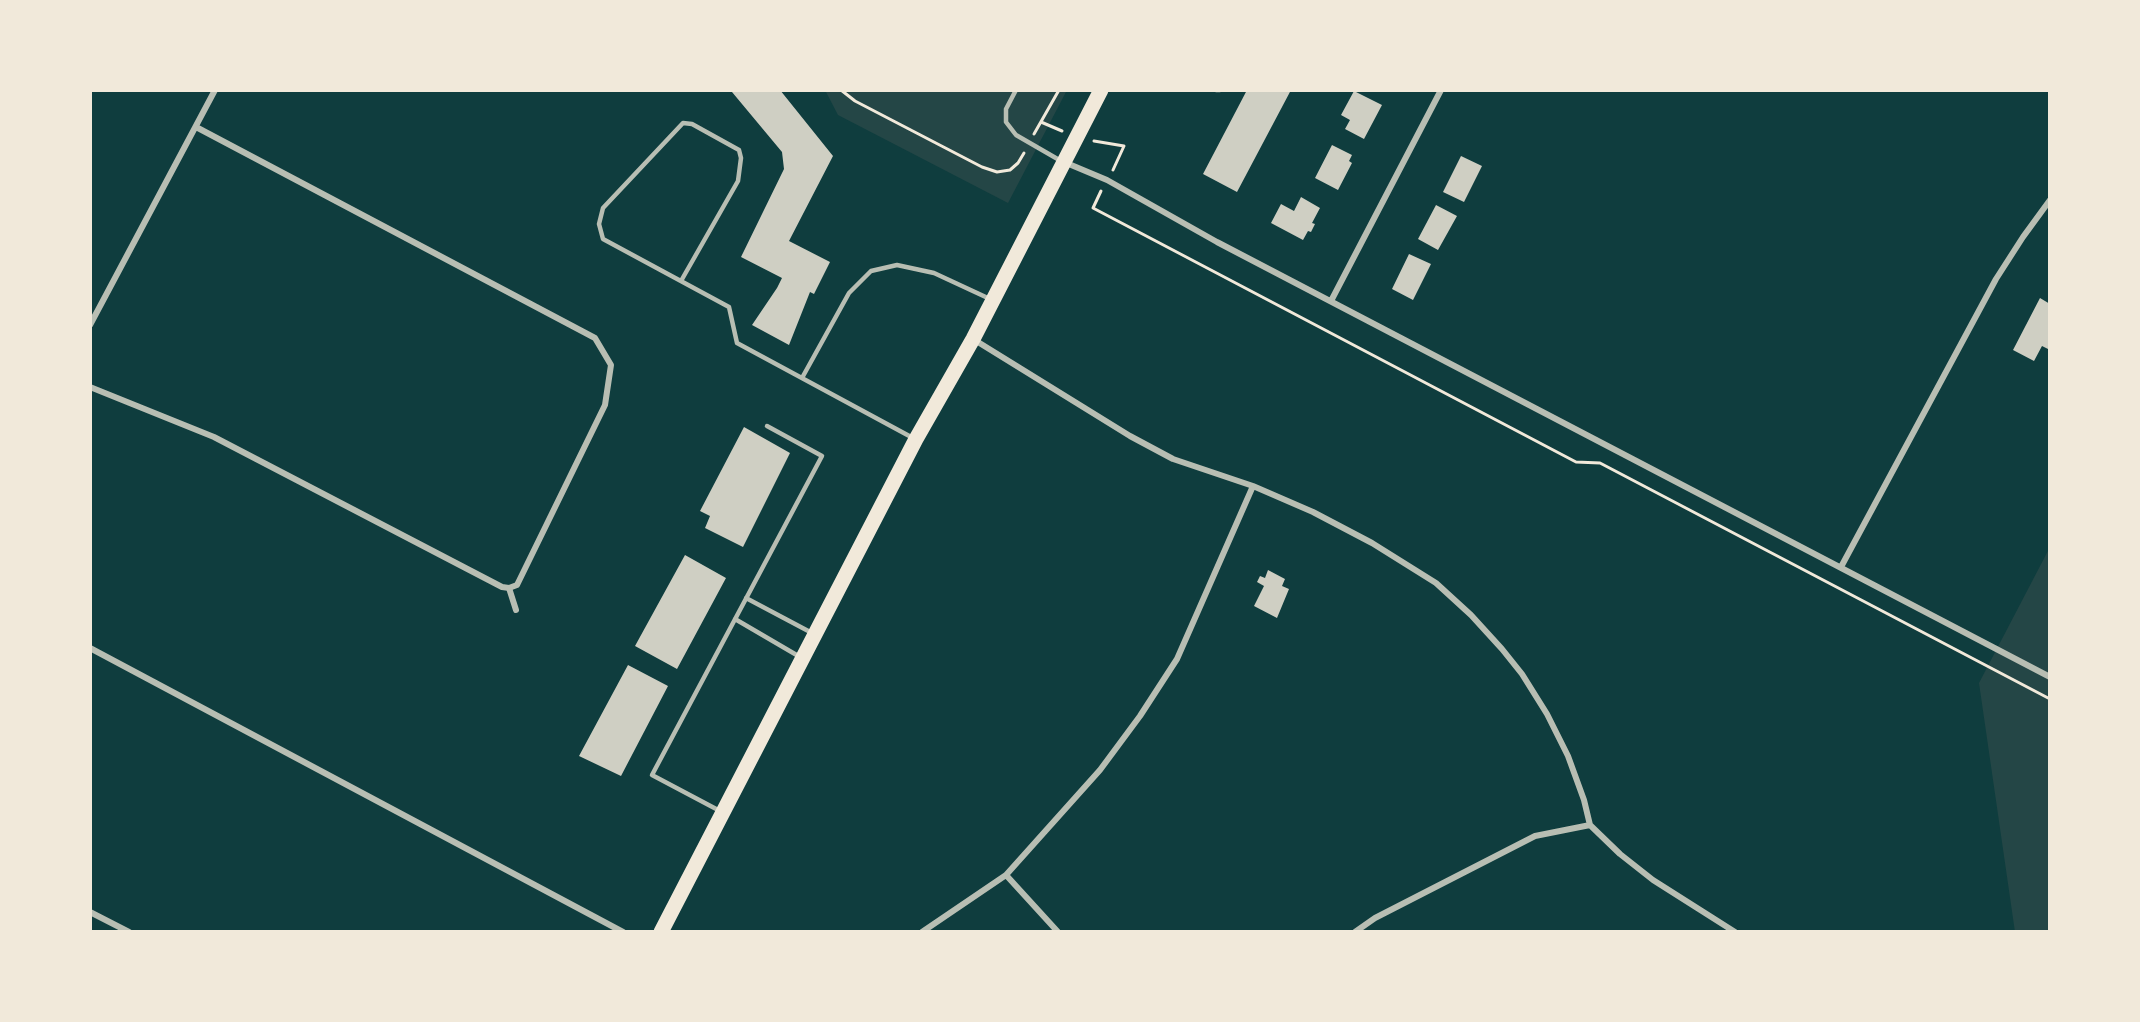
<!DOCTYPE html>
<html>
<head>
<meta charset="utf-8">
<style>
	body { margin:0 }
	#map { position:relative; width:2140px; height:1022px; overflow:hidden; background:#0f3d3e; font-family:Commissioner,sans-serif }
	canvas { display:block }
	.frame { position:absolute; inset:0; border:92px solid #f1e9da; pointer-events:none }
</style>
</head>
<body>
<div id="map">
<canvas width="2140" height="1022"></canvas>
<div class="frame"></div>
</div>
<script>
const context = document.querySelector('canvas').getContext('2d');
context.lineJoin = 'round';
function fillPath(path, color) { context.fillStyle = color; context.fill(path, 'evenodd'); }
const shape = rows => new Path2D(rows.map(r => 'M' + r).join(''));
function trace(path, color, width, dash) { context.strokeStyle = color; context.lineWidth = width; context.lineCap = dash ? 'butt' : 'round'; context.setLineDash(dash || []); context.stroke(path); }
fillPath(shape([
	[825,90,1067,90,1008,203,838,115],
	[2050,547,2050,932,2015,932,1979,683]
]), '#244646');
fillPath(shape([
	[734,90,780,90,833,156,789,241,830,262,814,294,810,292,789,345,752,325,777,288,782,278,741,257,784,169,782,152,732,92],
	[1247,90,1291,90,1237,192,1203,174],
	[1354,91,1382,105,1364,139,1345,129,1350,120,1341,115],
	[1332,145,1352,155,1349,161,1352,163,1338,190,1315,178],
	[1461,156,1482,166,1464,202,1443,192],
	[1301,197,1320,208,1312,223,1315,224,1311,232,1308,231,1303,240,1271,223,1281,204,1294,211],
	[1436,205,1457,216,1438,250,1418,239],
	[1409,254,1431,264,1413,300,1392,289],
	[2040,298,2050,304,2050,350,2042,346,2034,361,2013,350],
	[744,427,790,453,743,547,705,528,710,516,700,511],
	[685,555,726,578,677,669,635,646],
	[1268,570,1285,579,1282,586,1289,589,1277,618,1254,606,1264,586,1257,582,1260,576,1265,578],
	[628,665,668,686,621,776,579,756]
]), '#cfcfc3');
trace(shape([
	[841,90,855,101,982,167,997,172,1010,170,1018,163,1024,153],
	[1041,122,1062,131],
	[1034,134,1059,90],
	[1094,141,1124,146,1113,170],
	[1101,191,1093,208,1576,462,1600,463,2050,699]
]), '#f1e9da', 3);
trace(shape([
	[1016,90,1006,109,1006,122,1016,135,1061,161],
	[1216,90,1220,90],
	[681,281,738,181,741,158,739,150,692,124,683,123,603,208,599,224,603,239,729,307,737,343,913,438],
	[802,378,849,293,871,271,897,265,934,273,990,299],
	[746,598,812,633],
	[735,619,800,657],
	[720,811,652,775,822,456,767,426]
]), '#b8beb3', 4.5);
trace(shape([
	[196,127,595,338,611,365,605,405,517,585,509,588],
	[1064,162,1107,180,1217,242,2050,677],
	[1331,301,1441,90],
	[90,325,215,90],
	[973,339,1130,436,1173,459,1253,486,1313,512,1372,543,1436,583,1471,615,1502,649,1522,674,1547,714,1568,756,1584,800,1590,825,1620,854,1653,880,1735,932],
	[90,387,214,437,502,587,509,588],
	[1841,567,1996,279,2023,237,2050,200],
	[509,588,516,610],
	[90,648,623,932],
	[1006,875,1058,932],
	[90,912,129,932],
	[922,932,1006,875,1100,770,1140,716,1177,659,1253,486],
	[1355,932,1375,918,1535,836,1590,825]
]), '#b8beb3', 6);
trace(shape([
	[661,932,916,439,973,339,1101,90]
]), '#f1e9da', 15);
</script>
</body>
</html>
